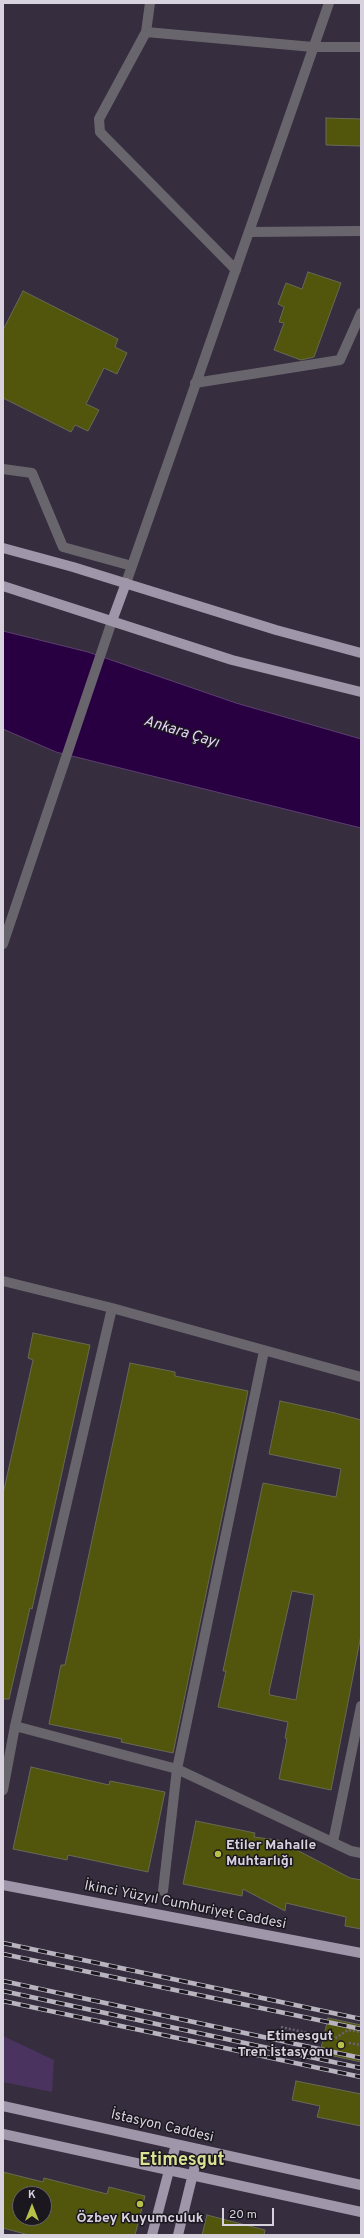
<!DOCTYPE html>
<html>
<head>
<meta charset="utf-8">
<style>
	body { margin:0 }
	#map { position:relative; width:364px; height:2238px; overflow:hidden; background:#362d3e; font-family:Overpass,sans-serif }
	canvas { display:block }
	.frame { position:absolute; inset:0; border:4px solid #d7d2dd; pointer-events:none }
	.north { position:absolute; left:12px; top:2186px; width:40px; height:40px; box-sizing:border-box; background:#1b171f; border:1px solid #66626b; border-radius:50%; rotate:0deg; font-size:11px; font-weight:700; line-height:16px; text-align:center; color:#d7d2dd }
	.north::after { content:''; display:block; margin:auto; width:14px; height:18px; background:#b8c147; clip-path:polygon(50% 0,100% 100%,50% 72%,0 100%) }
	.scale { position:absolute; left:222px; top:2208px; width:52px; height:18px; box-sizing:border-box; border:2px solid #d7d2dd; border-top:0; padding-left:5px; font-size:12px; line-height:14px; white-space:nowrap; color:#d7d2dd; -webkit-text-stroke:3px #1b171f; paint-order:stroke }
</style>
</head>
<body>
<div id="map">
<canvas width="364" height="2238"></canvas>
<div class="frame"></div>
<div class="north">K</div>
<div class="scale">20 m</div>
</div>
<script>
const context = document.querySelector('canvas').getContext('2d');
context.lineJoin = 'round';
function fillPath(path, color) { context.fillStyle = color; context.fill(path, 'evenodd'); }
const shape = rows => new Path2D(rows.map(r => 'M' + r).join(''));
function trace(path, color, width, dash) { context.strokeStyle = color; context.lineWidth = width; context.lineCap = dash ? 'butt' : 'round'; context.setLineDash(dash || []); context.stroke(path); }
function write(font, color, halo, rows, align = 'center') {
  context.font = font + ' Overpass,sans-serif'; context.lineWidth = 3; context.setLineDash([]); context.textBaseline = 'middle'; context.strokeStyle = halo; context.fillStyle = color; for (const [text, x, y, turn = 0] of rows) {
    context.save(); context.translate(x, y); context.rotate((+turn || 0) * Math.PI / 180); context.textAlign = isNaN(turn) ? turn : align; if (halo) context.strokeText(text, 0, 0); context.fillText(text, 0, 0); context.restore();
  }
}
fillPath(shape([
	[3,2036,54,2060,52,2092,3,2082]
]), '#4a335f');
const water = shape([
	[3,631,88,652,236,703,361,739,361,828,56,752,3,729,3,631]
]);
fillPath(water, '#280042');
trace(water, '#5c3f70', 1);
const building = shape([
	[326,118,361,119,361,146,326,145,326,118],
	[308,272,341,283,314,357,301,360,274,350,284,323,279,322,284,307,278,304,286,283,302,289,308,272],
	[23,291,118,339,115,347,127,353,117,374,104,368,86,404,99,410,88,431,75,425,71,432,3,398,3,330,23,291],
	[33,1333,90,1345,32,1609,30,1608,9,1699,3,1699,3,1494,33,1360,28,1358,33,1333],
	[130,1363,175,1372,175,1376,248,1391,173,1753,121,1742,122,1739,49,1724,61,1665,65,1665,80,1596,130,1363],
	[280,1401,335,1413,361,1420,361,1635,331,1790,279,1779,287,1739,285,1738,288,1722,218,1707,226,1671,223,1671,263,1483,336,1497,341,1469,269,1454,280,1401],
	[292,1591,314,1595,296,1700,270,1695,269,1692,292,1591],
	[31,1767,109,1785,110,1781,165,1792,148,1872,68,1855,67,1860,13,1849,31,1767],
	[196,1821,255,1833,254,1837,278,1840,350,1878,361,1880,361,1929,345,1926,346,1917,286,1903,285,1911,243,1889,242,1896,183,1884,196,1821],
	[328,2018,361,2025,361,2062,320,2053,328,2018],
	[296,2081,361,2094,361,2126,317,2117,320,2106,292,2100,296,2081],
	[3,2172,43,2182,44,2178,107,2194,109,2187,145,2196,135,2235,29,2235,3,2228,3,2172],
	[20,2194,44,2194,44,2218,20,2218,20,2194],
	[207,2215,265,2230,264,2235,202,2235,207,2215]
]);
fillPath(building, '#52560c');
trace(building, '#676a55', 1);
trace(shape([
	[281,2027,334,2039,348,2030,361,2032],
	[349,2043,361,2045]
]), '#6a6271', 2.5, [2, 2]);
trace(shape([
	[150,3,146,32,99,119,100,132,236,270],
	[146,32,313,47,361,47],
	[249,232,361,231],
	[195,383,340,360,361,313],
	[3,469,32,473,63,547,132,566],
	[126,583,329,3],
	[3,944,112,621],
	[3,1281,112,1308,361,1377],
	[15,1726,177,1769,351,1851,361,1853],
	[3,1790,15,1726,112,1308],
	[333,1842,361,1706],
	[163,1891,177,1769,264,1351]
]), '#69656d', 10);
trace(shape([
	[3,548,73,567,276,630,361,653],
	[3,586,232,660,361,692],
	[112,621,126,583],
	[3,1885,361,1953],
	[3,2106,361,2185],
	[3,2134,361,2212],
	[152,2235,176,2144],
	[178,2235,199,2149]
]), '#9f97a9', 10);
const rail = shape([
	[3,1943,361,2019],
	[3,1954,361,2029],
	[3,1981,361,2058],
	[3,1991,361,2068],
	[3,2001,361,2077]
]);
trace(rail, '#b9b3bf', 4.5);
trace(rail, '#1b171f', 3, [9]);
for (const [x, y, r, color] of [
	[218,1854,4,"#b8c147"],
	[341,2045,4,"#b8c147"],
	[140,2204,4,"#b8c147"]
]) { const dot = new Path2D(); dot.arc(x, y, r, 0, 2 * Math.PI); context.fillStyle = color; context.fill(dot); trace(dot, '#1b171f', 1.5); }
write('bold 14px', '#d7d2dd', '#1b171f', [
	["Etiler Mahalle",226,1846],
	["Muhtarlığı",226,1862],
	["Etimesgut",333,2037,"right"],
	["Tren İstasyonu",333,2053,"right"],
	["Özbey Kuyumculuk",140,2219,"center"]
], 'left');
write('14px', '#d7d2dd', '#1b171f', [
	["İkinci Yüzyıl Cumhuriyet Caddesi",185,1906,11],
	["İstasyon Caddesi",162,2127,13]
]);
write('italic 15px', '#e5d1f9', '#1b171f', [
	["Ankara Çayı",181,733,17]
]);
write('bold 18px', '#dae294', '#1b171f', [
	["Etimesgut",182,2161]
]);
</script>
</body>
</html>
